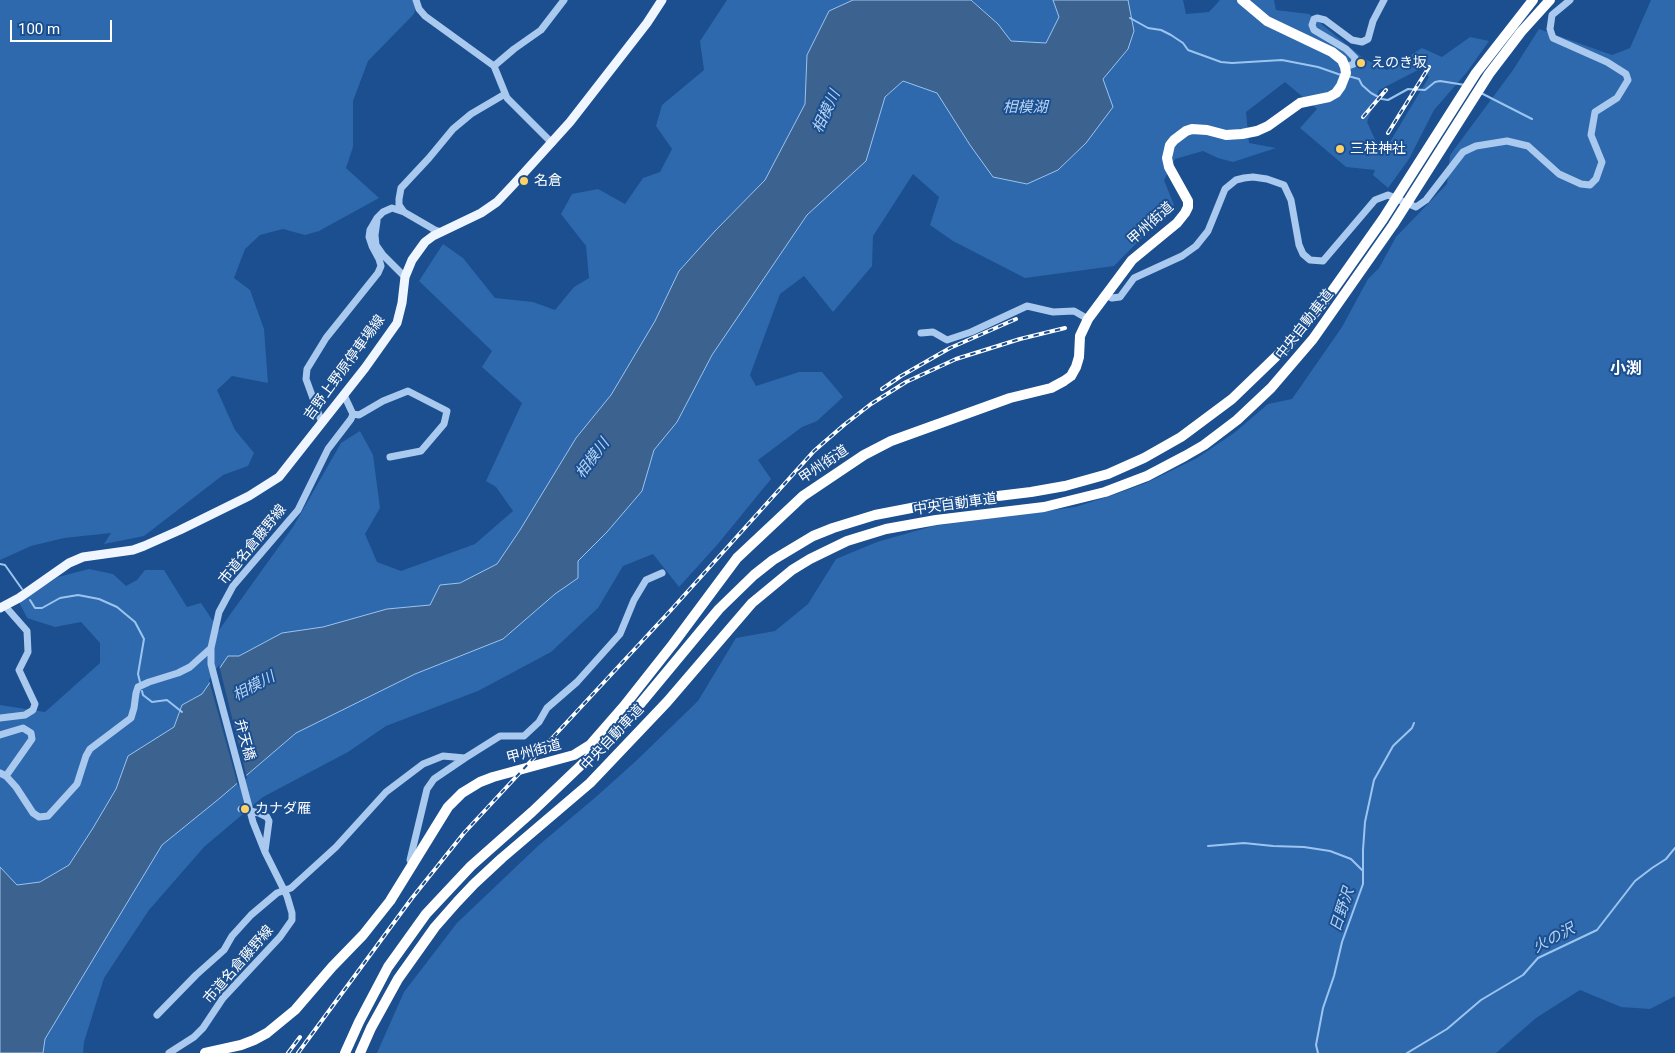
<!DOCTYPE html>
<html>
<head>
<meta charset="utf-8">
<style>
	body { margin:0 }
	#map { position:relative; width:1675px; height:1053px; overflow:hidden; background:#1b4f8f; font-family:Roboto,sans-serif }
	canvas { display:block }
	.scale { position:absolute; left:10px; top:20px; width:102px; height:22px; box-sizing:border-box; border:2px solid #fff; border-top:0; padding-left:6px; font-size:15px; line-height:18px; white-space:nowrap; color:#fff; -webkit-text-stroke:4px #1b4f8f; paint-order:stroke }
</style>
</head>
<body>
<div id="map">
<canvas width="1675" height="1053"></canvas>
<div class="scale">100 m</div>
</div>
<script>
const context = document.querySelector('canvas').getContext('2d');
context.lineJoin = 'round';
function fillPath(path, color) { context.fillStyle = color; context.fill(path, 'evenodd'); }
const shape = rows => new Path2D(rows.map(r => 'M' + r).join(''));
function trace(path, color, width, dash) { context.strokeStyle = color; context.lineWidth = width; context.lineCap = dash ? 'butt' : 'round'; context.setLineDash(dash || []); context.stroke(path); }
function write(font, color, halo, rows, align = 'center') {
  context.font = font + ' Roboto,"Noto Sans JP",sans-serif'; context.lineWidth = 4; context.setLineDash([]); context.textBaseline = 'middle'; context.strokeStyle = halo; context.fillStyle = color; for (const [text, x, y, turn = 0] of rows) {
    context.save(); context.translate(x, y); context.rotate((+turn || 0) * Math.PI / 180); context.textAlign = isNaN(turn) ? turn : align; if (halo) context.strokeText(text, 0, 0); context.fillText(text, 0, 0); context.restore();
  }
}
fillPath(shape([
	[0,0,418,0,414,14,368,61,353,101,353,147,346,168,379,198,319,231,305,235,283,229,260,235,245,249,234,278,250,290,264,329,268,383,232,376,217,390,235,430,254,453,248,466,223,475,144,536,104,544,111,533,64,538,31,546,0,560],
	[727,0,853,0,829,11,807,55,805,104,765,180,715,231,679,271,655,321,611,395,576,438,520,530,497,564,460,583,440,585,430,605,387,609,323,627,282,633,239,656,228,657,202,694,182,705,174,727,129,756,116,789,93,828,69,865,40,882,17,885,0,867,0,705,45,712,100,663,100,643,81,622,55,627,27,618,19,602,58,577,89,569,113,574,126,586,137,580,145,570,164,570,187,607,201,603,219,630,293,527,341,443,360,431,373,455,380,508,365,534,377,562,401,571,475,544,513,511,496,487,486,481,522,403,482,367,492,351,419,281,443,244,463,258,495,298,533,302,555,310,574,287,589,278,586,246,561,214,572,194,598,189,625,204,643,178,660,172,672,149,656,126,662,105,704,70,700,41],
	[967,0,1053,0,1060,17,1046,43,1011,41,998,24,972,0],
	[1128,0,1183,0,1186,14,1209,12,1220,0,1274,0,1276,10,1309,14,1363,58,1387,70,1422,48,1442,57,1470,37,1489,41,1467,72,1434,110,1409,159,1388,188,1373,175,1375,170,1346,167,1300,128,1317,109,1285,82,1246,112,1249,143,1276,148,1233,162,1218,158,1203,151,1175,159,1164,180,1174,205,1114,266,1025,278,953,241,930,225,939,197,913,174,873,236,872,266,833,312,804,276,780,294,750,375,756,386,799,372,822,372,843,397,817,421,802,427,758,460,771,479,717,545,679,587,653,554,623,566,598,608,551,652,478,691,386,726,348,752,263,797,204,847,149,910,104,978,84,1042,83,1053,43,1053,45,1039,162,845,220,798,296,733,415,674,503,639,555,594,577,578,578,561,607,532,642,491,654,450,677,422,712,355,807,215,866,161,885,97,903,81,937,93,970,145,993,177,1027,184,1058,170,1086,143,1103,79,1128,49],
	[1422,68,1429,77,1382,155,1367,122,1379,90],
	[1651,0,1675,0,1675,996,1650,1009,1621,1007,1580,990,1536,1018,1496,1053,377,1053,404,992,457,923,539,845,597,796,637,760,698,701,736,638,775,631,808,604,836,559,877,542,933,526,1075,507,1113,495,1146,483,1197,458,1234,433,1268,404,1292,399,1342,327,1368,279,1379,268,1396,237,1447,184,1450,155,1513,70,1539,29,1612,55,1630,48]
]), '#2e69ad');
const water = shape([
	[853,0,971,0,998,24,1011,41,1046,43,1059,17,1053,0,1128,0,1134,31,1128,49,1103,79,1113,107,1086,143,1058,170,1027,184,993,177,970,145,937,93,903,81,885,97,866,161,807,215,712,355,677,422,654,450,642,491,607,532,578,561,578,578,555,594,503,639,415,674,296,733,220,798,162,845,45,1039,43,1053,0,1053,0,867,17,885,40,882,69,865,93,828,116,789,128,756,174,727,182,705,202,694,228,656,239,656,282,633,323,627,387,609,430,605,440,585,460,583,497,564,520,530,576,438,611,395,655,321,679,271,715,231,765,180,805,104,807,55,829,11,853,0]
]);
fillPath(water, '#3c6290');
trace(water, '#9cc4f0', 1);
fillPath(shape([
	[219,665,247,778,238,786,209,680]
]), '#1b4f8f');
trace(shape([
	[1130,18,1148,28,1161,30,1171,35,1183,43,1188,50,1221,62,1232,63,1282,60,1318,67,1341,75],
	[1348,76,1359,79,1362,85,1371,93,1382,99,1388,100,1408,89,1425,90,1435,82,1440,81,1465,85],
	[1481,93,1532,119],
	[0,564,5,565,22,589],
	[30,600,35,608,42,608,60,598,78,595,99,599,117,607,135,622,144,639,138,674,140,682],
	[142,691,143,695,152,702,167,700,182,712],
	[1208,846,1244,843,1273,846,1304,847,1330,851,1351,859,1363,871],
	[1318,1053,1316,1045,1323,1008,1334,976,1342,942,1363,884,1363,850,1365,822,1374,780,1393,746,1412,728,1414,723],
	[1407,1053,1447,1029,1481,1000,1523,975,1538,958,1597,930,1635,881,1652,868,1666,859,1675,848]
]), '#9cc4f0', 2);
trace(shape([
	[416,0,419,9,425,16,494,66,507,98,552,143],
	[494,66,514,49,541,30,564,0],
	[1345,67,1354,64,1355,58,1346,49,1314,30,1312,25,1314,19,1317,18,1325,20,1352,40,1362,42,1368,39,1373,21,1384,0],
	[377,221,375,235,376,245,383,255,405,277],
	[442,232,435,230,404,212,399,205,399,199,401,188,429,158,453,129,471,114,505,94],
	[1106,295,1112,298,1120,297,1134,278,1182,256,1196,246,1208,231,1225,189,1236,180,1244,178,1253,177,1267,179,1284,185,1291,200,1299,245,1303,254,1310,260,1323,261,1375,200,1388,195,1416,207,1426,200,1463,152,1476,146,1507,141,1528,146,1559,174,1581,184,1590,185,1596,179,1602,162,1591,135,1595,112,1617,98,1628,80,1626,74,1607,62,1553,38,1550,29,1552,15,1570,0],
	[921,333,933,332,947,340,971,332,1027,306,1053,312,1074,311,1088,319],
	[353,414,359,415,383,401,408,391,447,411,444,424,421,451,390,457],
	[322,423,306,379,307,369,326,338,378,273,381,266,379,259,372,246,369,237,370,230,377,218,383,212,392,208,404,212],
	[0,718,25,715,33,710,35,704,19,670,28,652,27,631,5,606],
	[0,735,23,728,31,733,32,739,6,776],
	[0,773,6,776,16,787,33,813,39,817,48,816,77,784,86,756,90,749,131,718,134,708,136,693,138,687,149,682,178,673,190,667,211,648],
	[241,809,259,813,267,817,269,821,265,851],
	[413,866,410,860,427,789,434,779,465,758],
	[157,1015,196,975,224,950,232,936,251,915,277,893,291,888,336,847,386,792,423,764,443,756,465,758,500,736,524,736,539,722,547,708,577,682,620,634,634,600,646,580,662,573],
	[169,1053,194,1037,203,1028,223,998,280,937,292,920,292,913,287,896,265,852,253,822,217,687,211,664,211,648,219,612,233,586,298,510,328,449,351,419,353,414,351,410,344,395]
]), '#a9c9ee', 7);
trace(shape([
	[0,608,19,598,69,563,83,557,133,550,144,546,180,530,249,496,279,477,365,368,397,323,402,303,405,277,412,260,425,242,433,236,481,213,497,202,513,185,570,122,647,23,662,0]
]), '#f0f6ff', 9);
trace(shape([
	[205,1053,241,1045,254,1040,267,1033,295,1010,332,967,363,935,390,901,448,807,462,793,480,782,493,777,574,755,590,745,624,706,673,644,737,558,803,496,864,455,891,441,1010,398,1051,388,1064,381,1071,376,1076,367,1079,357,1080,336,1088,319,1132,260,1177,223,1185,213,1188,207,1188,201,1169,167,1167,158,1170,145,1174,140,1186,131,1192,129,1207,130,1226,135,1242,134,1257,131,1268,126,1300,103,1329,97,1336,93,1341,86,1346,73,1345,67,1342,60,1332,52,1267,21,1242,0],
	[345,1053,359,1022,388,967,426,914,471,866,532,812,622,726,719,609,754,575,773,560,813,536,833,528,875,515,932,504,1031,492,1065,486,1108,474,1144,458,1181,437,1232,399,1288,345,1328,297,1383,219,1476,73,1533,0],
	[360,1053,371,1028,398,979,435,927,457,902,474,884,502,858,590,783,667,702,752,603,792,570,810,559,847,541,886,529,936,520,1044,507,1105,492,1147,476,1185,456,1204,445,1237,420,1271,388,1313,339,1393,225,1489,74,1521,32,1550,0]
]), '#fff', 10);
const rail = shape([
	[1363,117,1386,90],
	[1388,133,1429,67],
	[882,389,901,376,950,348,1016,319],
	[288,1053,300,1037],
	[298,1053,412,898,464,833,671,610,814,451,844,425,871,404,906,382,956,359,1020,339,1065,328]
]);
trace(rail, '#fff', 4);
trace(rail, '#1b4f8f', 2, [5.5]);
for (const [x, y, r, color] of [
	[1361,63,5,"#ffd166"],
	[1340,149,5,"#ffd166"],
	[524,181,5,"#ffd166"],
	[245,809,5,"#ffd166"]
]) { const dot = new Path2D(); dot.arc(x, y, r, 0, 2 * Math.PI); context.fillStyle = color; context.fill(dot); trace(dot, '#1b4f8f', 2); }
write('14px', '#fff', '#1b4f8f', [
	["えのき坂",1371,63],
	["三柱神社",1350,149],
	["名倉",534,181],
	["カナダ雁",255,809]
], 'left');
write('14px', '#fff', '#1b4f8f', [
	["甲州街道",1151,224,-42],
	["中央自動車道",1305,325,-52],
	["吉野上野原停車場線",345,368,-54],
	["甲州街道",824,465,-34],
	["中央自動車道",955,505,-8],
	["市道名倉藤野線",253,545,-51],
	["中央自動車道",613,738,-47],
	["弁天橋",244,740,75],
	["甲州街道",534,752,-15],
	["市道名倉藤野線",239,965,-49]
]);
write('italic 15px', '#b5d3f5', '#1b4f8f', [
	["相模湖",1025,108],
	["相模川",827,112,-65],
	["相模川",593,459,-53],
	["相模川",254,687,-28],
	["日野沢",1343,910,-72],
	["火の沢",1554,939,-28]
]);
write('bold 16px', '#fff', '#1b4f8f', [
	["小渕",1626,370]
]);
</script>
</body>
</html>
